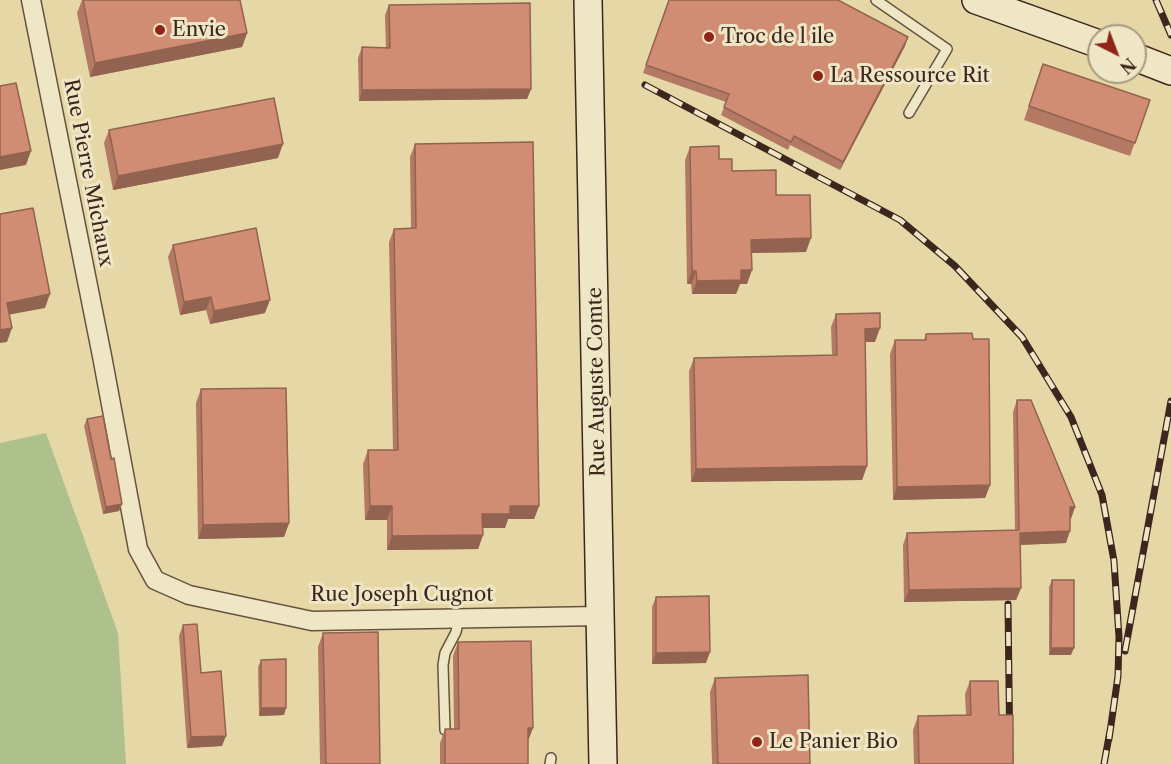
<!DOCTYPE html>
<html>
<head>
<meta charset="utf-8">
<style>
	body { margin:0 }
	#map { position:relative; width:1171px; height:764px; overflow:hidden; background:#e6d8a6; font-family:"Libre Caslon Text",serif }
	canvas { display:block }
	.north { position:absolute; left:1087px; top:24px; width:60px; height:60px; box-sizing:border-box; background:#efe6c5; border:2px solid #a89982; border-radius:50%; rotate:138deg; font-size:16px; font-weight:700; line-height:24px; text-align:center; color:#3d261e }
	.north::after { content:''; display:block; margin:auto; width:21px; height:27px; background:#8f2418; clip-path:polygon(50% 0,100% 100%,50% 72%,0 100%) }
</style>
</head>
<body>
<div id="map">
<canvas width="1171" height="764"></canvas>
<div class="north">N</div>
</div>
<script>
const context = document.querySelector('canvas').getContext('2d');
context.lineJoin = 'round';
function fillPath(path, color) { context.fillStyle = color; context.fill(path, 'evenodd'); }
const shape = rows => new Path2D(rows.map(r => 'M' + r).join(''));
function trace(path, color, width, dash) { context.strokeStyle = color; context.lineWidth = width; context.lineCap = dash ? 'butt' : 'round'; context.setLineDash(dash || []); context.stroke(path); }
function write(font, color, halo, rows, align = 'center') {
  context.font = font + ' "Libre Caslon Text",serif'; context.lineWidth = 6; context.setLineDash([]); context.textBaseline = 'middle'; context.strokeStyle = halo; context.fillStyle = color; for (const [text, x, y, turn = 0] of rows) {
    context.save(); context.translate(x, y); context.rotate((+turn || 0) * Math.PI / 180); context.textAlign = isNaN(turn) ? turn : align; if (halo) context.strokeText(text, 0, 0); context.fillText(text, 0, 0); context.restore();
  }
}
fillPath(shape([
	[46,433,118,633,126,764,0,764,0,443]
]), '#aec08c');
const lane = shape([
	[876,0,947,49,909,113],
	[445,730,443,665,445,653,456,632,459,618],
	[550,764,551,758]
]);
const street = shape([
	[31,0,102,356,138,549,155,580,189,595,312,621,600,616]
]);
const secondary = shape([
	[588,0,603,764],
	[976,0,1099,44],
	[1135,57,1171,71]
]);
trace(lane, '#675240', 12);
trace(street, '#675240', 21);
trace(secondary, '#3d261e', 30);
trace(lane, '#efe6c5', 9);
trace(street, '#efe6c5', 18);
trace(secondary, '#efe6c5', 27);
const rail = shape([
	[1156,0,1171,35],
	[645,85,900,220,955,266,1022,337,1071,417,1102,495,1114,561,1119,637,1118,676,1109,739],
	[1008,604,1010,764],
	[1125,651,1171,401],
	[1104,764,1110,731]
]);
trace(rail, '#3d261e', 7);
trace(rail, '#efe6c5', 4.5, [14]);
fillPath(shape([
	[82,0,240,0,247,33,242,47,90,77,77,13],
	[669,0,908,37,905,46,840,170,790,145,788,150,721,115,726,102,643,73],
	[389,5,531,89,527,99,359,101,358,58,362,47,386,48,385,15],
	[1043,64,1150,100,1130,156,1024,120],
	[109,130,278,158,113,190,104,143],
	[415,144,539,506,534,519,508,519,505,528,482,528,483,535,478,549,387,550,387,520,365,520,363,464,368,450,393,450,389,242,394,229,411,228,410,157],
	[690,147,719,159,732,171,776,195,806,252,751,253,747,284,740,284,736,294,692,294,691,284,687,284,685,160],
	[173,245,265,313,210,324,206,310,180,315,168,257],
	[836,314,875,342,865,342,867,466,862,480,691,482,689,371,694,358,832,355,831,327],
	[926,334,990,485,985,498,893,500,890,354,895,340,924,340],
	[201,389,289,523,284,537,198,539,196,403],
	[1017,400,1075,507,1070,519,1066,543,1020,545,1021,588,1016,600,904,602,903,545,907,533,1015,530,1013,412],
	[87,419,111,459,122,504,119,511,103,514,84,426],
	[1052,580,1071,655,1049,655,1049,587],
	[656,597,706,663,652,664,652,607],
	[183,625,201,673,222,746,187,748,179,636],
	[323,633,380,764,320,764,318,647],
	[458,642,528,740,528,764,440,764,440,743,445,729,454,729,453,656],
	[261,660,284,715,259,716,258,667],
	[715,678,810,764,712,764,710,692],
	[970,681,999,715,1013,764,914,764,913,730,918,716,966,715,965,694]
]), '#b37963');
fillPath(shape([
	[247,33,242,47,90,77,95,63],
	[908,37,905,46,840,170,843,162],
	[531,89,527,99,359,101,362,90],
	[283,144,278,158,113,190,118,176],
	[31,151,26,165,0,170,0,157],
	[811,238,806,252,746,253,751,240],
	[741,270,752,270,747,284,740,284,736,294,692,294,697,281],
	[692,271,696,271,691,284,687,284],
	[50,294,45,308,2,316,7,303],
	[211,297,206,310,180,315,184,302],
	[270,300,265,313,210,324,214,311],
	[12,328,7,342,0,343,0,330],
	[880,328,875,342,860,342,865,329],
	[867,466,862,480,691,482,696,469],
	[990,485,985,498,893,500,897,487],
	[122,504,119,511,103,514,106,507],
	[370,506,392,506,387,520,365,520],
	[510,506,539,506,534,519,508,519,505,528,477,528,482,514],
	[1070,507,1075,507,1071,519,1065,519],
	[289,523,284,537,198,539,203,525],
	[1070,531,1066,543,1015,545,1020,533],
	[483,535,478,549,387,550,392,536],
	[1021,588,1016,600,904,602,909,590],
	[1051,648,1074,648,1071,655,1049,655],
	[710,652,706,663,652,664,656,653],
	[261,708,286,708,284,715,259,716],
	[528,728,533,728,528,741],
	[226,736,222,746,187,748,191,737]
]), '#926350');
const building = shape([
	[83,0,240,0,247,33,95,63,83,0],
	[669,0,838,0,908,37,843,162,794,136,791,142,724,107,729,94,646,65,669,0],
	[530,3,531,89,362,90,362,47,390,48,389,5,530,3],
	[1043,64,1150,100,1135,143,1029,106,1043,64],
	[16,83,31,151,0,157,0,86,16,83],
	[274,98,283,144,118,176,109,130,274,98],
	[533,142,539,506,510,506,510,514,482,514,483,535,392,536,392,506,370,506,368,450,398,450,394,229,416,228,415,144,533,142],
	[719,146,719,159,732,159,732,171,776,170,776,195,810,195,811,238,751,240,752,270,741,270,741,280,697,281,696,271,692,271,690,147,719,146],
	[33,208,50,294,7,303,12,328,0,330,0,214,33,208],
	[256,228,270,300,214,311,211,297,184,302,173,245,256,228],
	[880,313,880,328,865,329,867,466,696,469,694,358,837,355,836,314,880,313],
	[972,333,973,339,989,339,990,485,897,487,895,340,926,340,926,334,972,333],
	[286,388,289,523,203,525,201,389,286,388],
	[1017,400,1031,400,1075,507,1070,507,1070,531,1020,533,1021,588,909,590,907,533,1019,530,1017,400],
	[103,416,111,459,114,458,122,504,106,507,87,419,103,416],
	[1052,580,1074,580,1074,648,1051,648,1052,580],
	[709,596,710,652,656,653,656,597,709,596],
	[197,624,201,673,221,671,226,736,191,737,183,625,197,624],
	[378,632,380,764,326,764,323,633,378,632],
	[531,641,533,728,528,728,528,764,445,764,445,729,459,729,458,642,531,641],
	[286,659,286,708,261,708,261,660,286,659],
	[808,675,810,764,718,764,715,678,808,675],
	[970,681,998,681,999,715,1013,715,1013,764,919,764,918,716,971,715,970,681]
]);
fillPath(building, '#d08d73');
trace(building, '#926350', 1.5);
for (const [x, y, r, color] of [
	[160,30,6,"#8f2418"],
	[709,37,6,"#8f2418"],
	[818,76,6,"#8f2418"],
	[757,742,6,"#8f2418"]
]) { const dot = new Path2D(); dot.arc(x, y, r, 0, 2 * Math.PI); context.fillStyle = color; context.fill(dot); trace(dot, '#efe6c5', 2); }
write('20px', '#3d261e', '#efe6c5', [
	["Envie",172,30],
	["Troc de l ile",721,37],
	["La Ressource Rit",830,76],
	["Le Panier Bio",769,742]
], 'left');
write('20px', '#3d261e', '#efe6c5', [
	["Rue Pierre Michaux",88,173,79],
	["Rue Auguste Comte",597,382,-91],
	["Rue Joseph Cugnot",402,595]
]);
</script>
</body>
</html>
